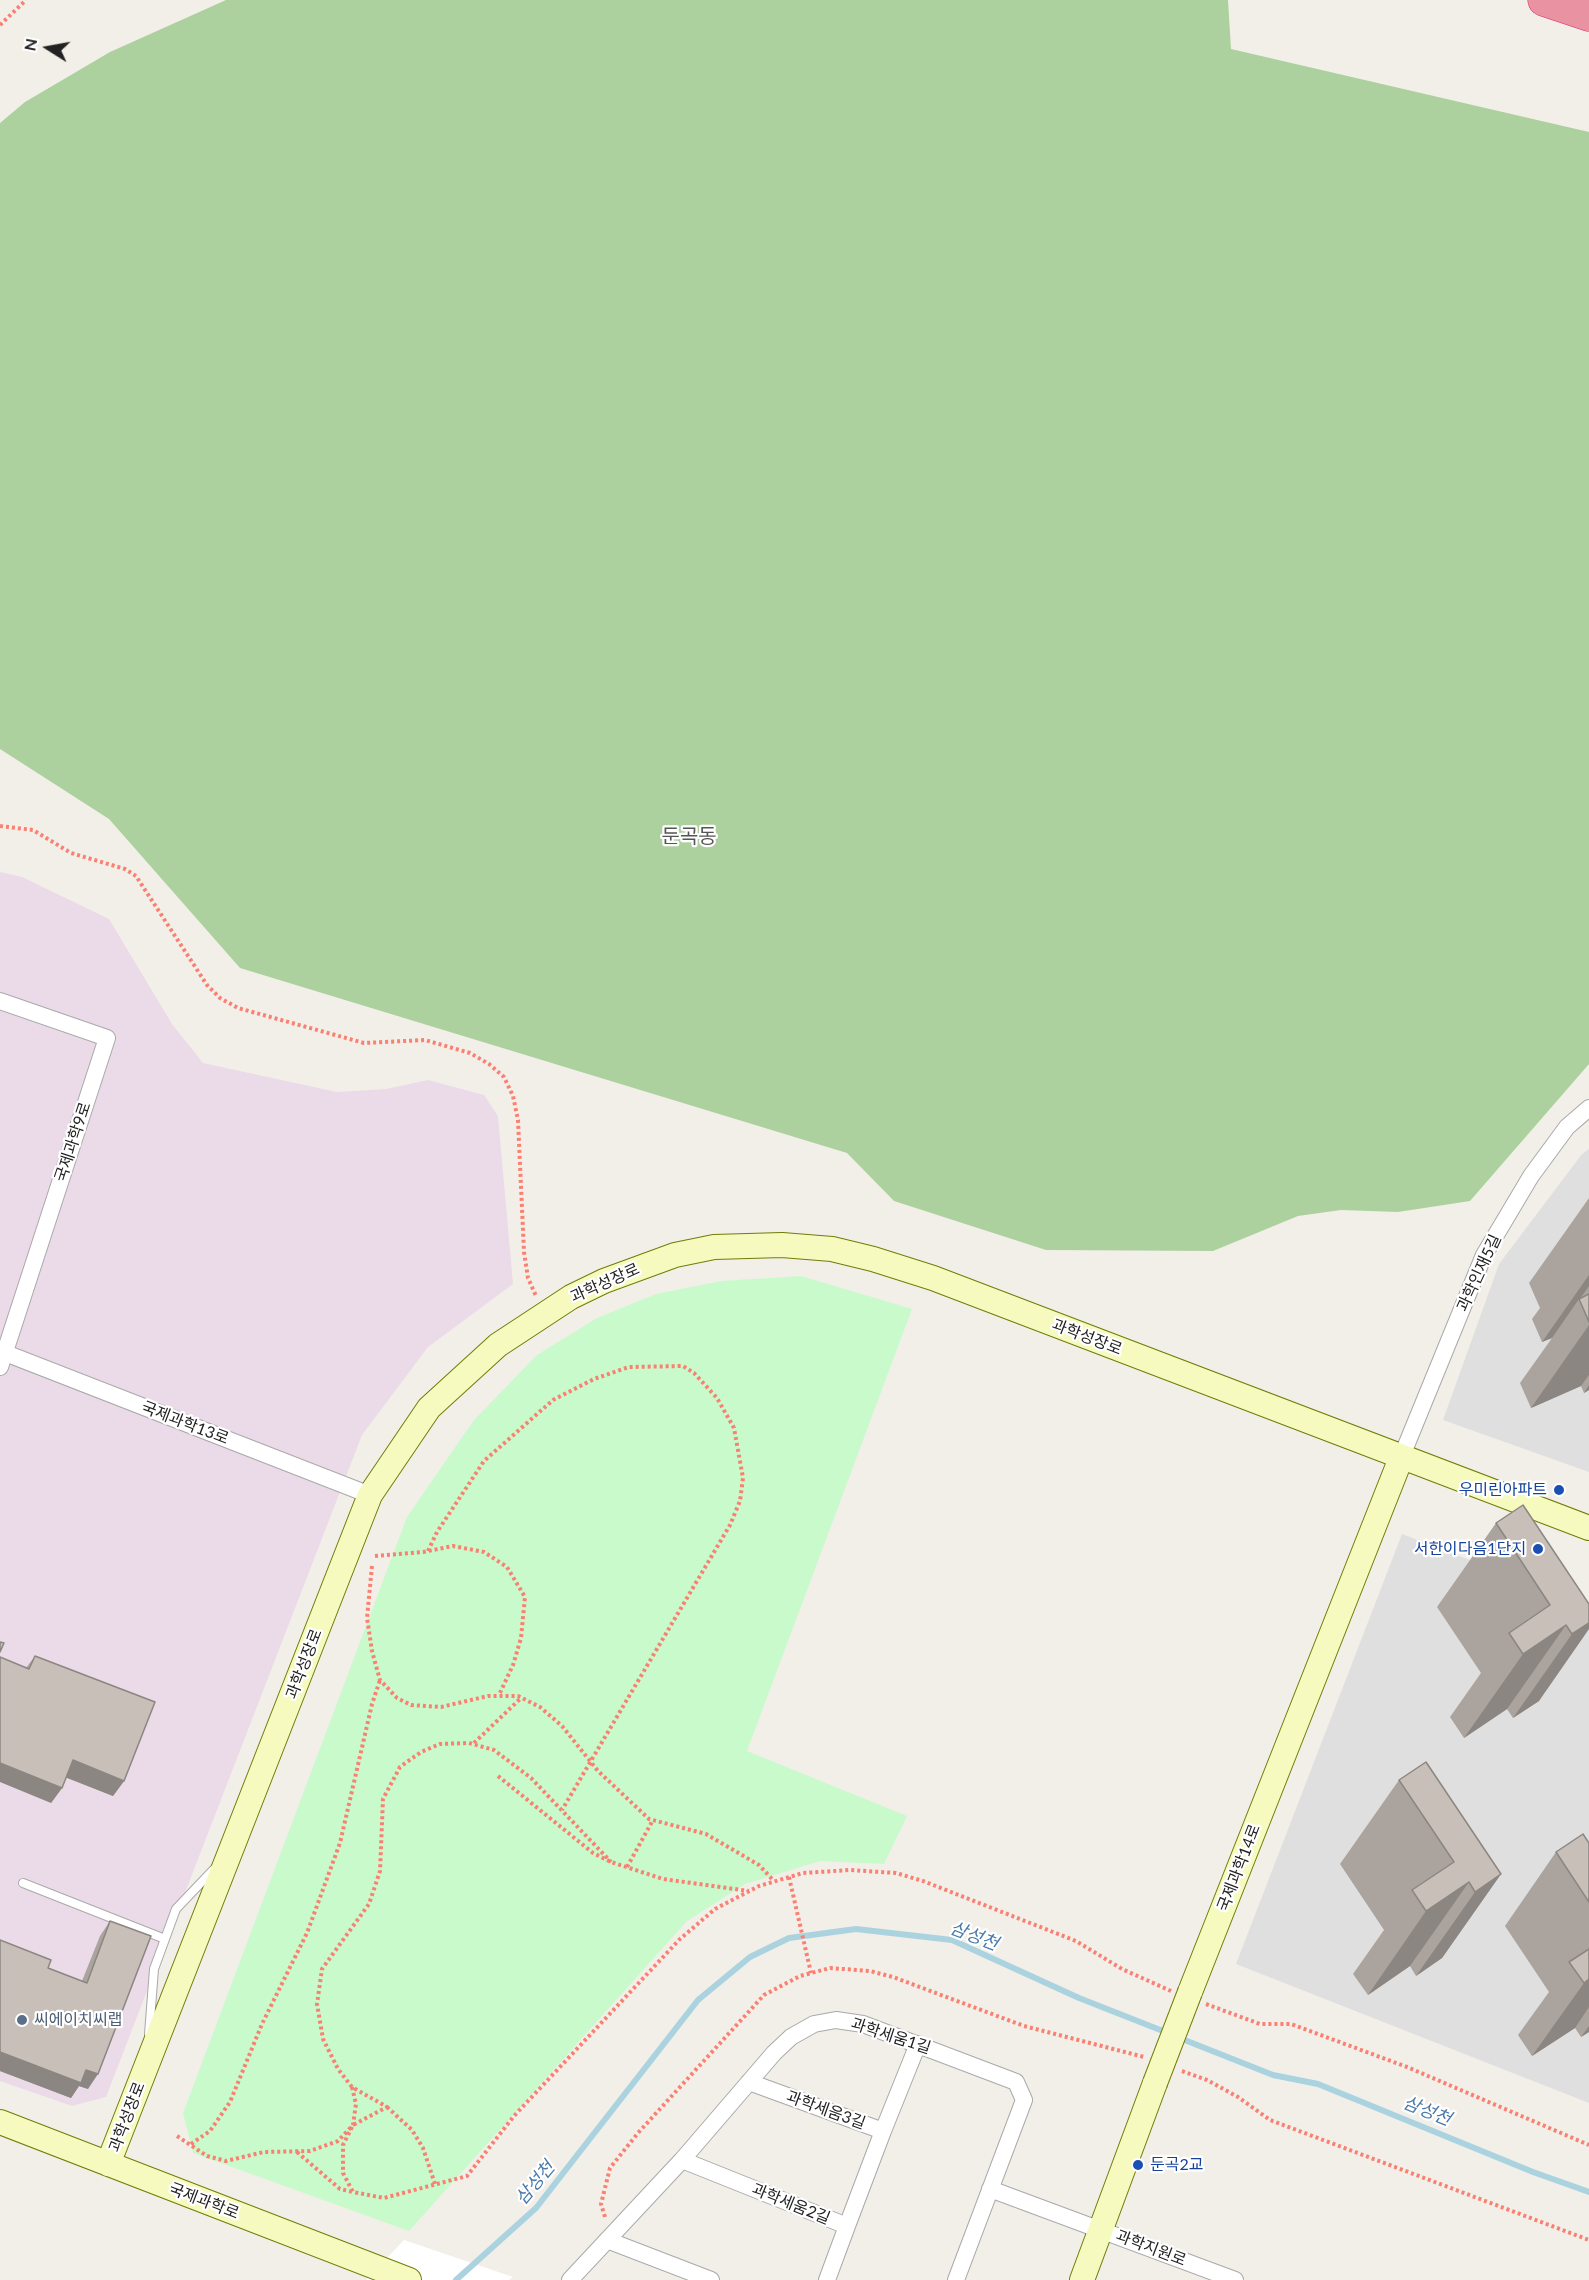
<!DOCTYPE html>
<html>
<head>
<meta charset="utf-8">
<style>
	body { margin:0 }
	#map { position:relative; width:1589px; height:2280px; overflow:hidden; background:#f2efe9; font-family:Lato,sans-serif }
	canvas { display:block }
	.north { position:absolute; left:18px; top:18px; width:60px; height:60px; -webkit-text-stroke:4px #fff; paint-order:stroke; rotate:281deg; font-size:16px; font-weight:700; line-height:24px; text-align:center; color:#222 }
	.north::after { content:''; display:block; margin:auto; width:21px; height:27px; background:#222; clip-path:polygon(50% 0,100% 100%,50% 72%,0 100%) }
</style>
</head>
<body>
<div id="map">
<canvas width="1589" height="2280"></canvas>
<div class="north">N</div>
</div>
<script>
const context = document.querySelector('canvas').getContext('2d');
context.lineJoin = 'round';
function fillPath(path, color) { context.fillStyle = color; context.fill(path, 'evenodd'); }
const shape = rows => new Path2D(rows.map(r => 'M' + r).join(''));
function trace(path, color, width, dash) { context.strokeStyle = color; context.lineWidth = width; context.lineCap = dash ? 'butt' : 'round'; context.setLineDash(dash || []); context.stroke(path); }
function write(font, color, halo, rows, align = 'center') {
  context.font = font + ' Lato,"Noto Sans KR",sans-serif'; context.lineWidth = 4.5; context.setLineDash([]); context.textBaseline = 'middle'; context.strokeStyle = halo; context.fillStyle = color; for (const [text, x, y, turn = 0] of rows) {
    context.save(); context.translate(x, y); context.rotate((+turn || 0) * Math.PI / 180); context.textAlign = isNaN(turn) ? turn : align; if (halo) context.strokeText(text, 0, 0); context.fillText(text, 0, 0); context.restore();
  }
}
fillPath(shape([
	[1589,1149,1589,1472,1443,1420,1499,1264,1582,1154],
	[1402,1534,1589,1606,1589,2103,1236,1964]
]), '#e0dfdf');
fillPath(shape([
	[0,872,22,877,109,919,172,1024,203,1063,337,1092,386,1089,428,1080,484,1095,498,1116,513,1284,428,1347,362,1435,106,2097,72,2106,0,2081]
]), '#ebdbe8');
fillPath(shape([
	[226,0,1228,0,1231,49,1589,132,1589,1064,1470,1201,1398,1212,1341,1210,1298,1216,1213,1251,1046,1250,894,1201,847,1153,240,968,109,819,0,749,0,123,25,102,110,52]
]), '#add19e');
fillPath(shape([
	[801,1276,912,1309,747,1751,907,1816,884,1864,820,1861,745,1884,687,1921,409,2231,193,2153,183,2113,407,1517,474,1420,537,1355,597,1318,656,1294,721,1281]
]), '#c8facc');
fillPath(shape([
	[404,2240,513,2277,509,2280,366,2280]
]), '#fff');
trace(shape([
	[1177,2037,1273,2075,1318,2084,1533,2172,1589,2192],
	[456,2280,536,2208,698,2000,750,1957,789,1938,856,1929,952,1940,1079,1998,1168,2033]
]), '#aad3df', 6);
const lane = shape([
	[23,1883,165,1939],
	[149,2034,154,1969,176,1909,215,1868]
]);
const street = shape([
	[0,1001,107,1038,0,1367],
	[0,1351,370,1495],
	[1401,1458,1484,1255,1531,1176,1567,1127,1589,1108],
	[749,2082,883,2131,918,2044],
	[682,2160,847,2226,827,2280],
	[990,2189,1235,2280],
	[847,2226,883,2131],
	[607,2240,711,2280],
	[570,2280,682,2160,774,2053,791,2037,814,2024,836,2020,863,2024,1016,2082,1024,2100,956,2280]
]);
const secondary = shape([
	[1190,1992,1401,1458],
	[0,2122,409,2280],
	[108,2164,370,1495,429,1408,498,1345,571,1297,604,1281,675,1255,714,1247,782,1245,832,1249,873,1259,933,1278,1589,1528],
	[1082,2280,1155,2083]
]);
const highway = shape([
	[1544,0,1589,15]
]);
trace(lane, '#a9a9a9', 10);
trace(street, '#a9a9a9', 18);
trace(secondary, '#707d05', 26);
trace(highway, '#dc2a67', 33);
trace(shape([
	[0,25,26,0],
	[0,826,33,830,71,853,125,869,136,876,207,985,220,998,238,1008,364,1043,425,1040,470,1053,489,1064,504,1077,513,1096,518,1120,524,1252,528,1278,536,1296],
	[428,1551,437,1532,484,1461,553,1400,594,1379,629,1367,683,1366,694,1373,717,1398,734,1428,743,1478,740,1501,730,1525,562,1810],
	[375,1556,423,1552,453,1546,484,1552,507,1567,525,1597,521,1638,513,1665,499,1695],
	[372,1566,367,1618,372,1651,380,1680,397,1698,411,1705,441,1707,488,1696,518,1696,540,1707,562,1726,598,1771,649,1819,706,1834,759,1865,774,1881],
	[474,1743,521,1698],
	[498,1776,593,1853,611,1862,663,1879,749,1891],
	[627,1867,653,1820],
	[789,1877,811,1973],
	[1206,2004,1260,2024,1291,2024,1407,2067,1589,2145],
	[1182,2071,1207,2080,1238,2097,1270,2120,1589,2240],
	[352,2087,338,2069,323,2039,317,2004,322,1969,369,1904,380,1871,383,1799,400,1767,421,1752,440,1744,469,1743,494,1750,531,1778,611,1862],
	[387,2107,412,2130,423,2148,435,2184],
	[177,2136,207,2156,226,2161,264,2152,310,2151,338,2141,353,2125,356,2104,352,2087,387,2107,353,2125,343,2145,343,2173,353,2192,384,2198,467,2176,514,2116,680,1939,715,1909,759,1886,803,1873,850,1870,896,1873,923,1881,1076,1941,1122,1969,1171,1991],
	[191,2144,210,2131,230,2102,262,2024,307,1933,340,1843,372,1704,380,1680],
	[297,2152,340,2189,353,2192],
	[605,2217,601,2204,610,2168,638,2133,764,1995,800,1976,830,1968,870,1971,893,1977,1024,2026,1144,2057]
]), '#fa8072', 4, [3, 3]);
trace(lane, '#fff', 8);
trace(street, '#fff', 16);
trace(secondary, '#f7fabf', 24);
trace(highway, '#e892a2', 32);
const secondaryBridge = shape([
	[1155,2083,1190,1992]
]);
trace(secondaryBridge, '#707d05', 26, []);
trace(secondaryBridge, '#f7fabf', 24);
fillPath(shape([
	[1589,1198,1589,1390,1584,1393,1581,1386,1531,1408,1520,1383,1552,1338,1542,1342,1532,1319,1540,1308,1529,1283],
	[1496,1523,1589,1604,1539,1701,1513,1718,1507,1709,1464,1738,1450,1717,1481,1673,1437,1607],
	[35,1656,124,1781,113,1796,66,1777,62,1788,51,1803,26,1668],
	[1399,1780,1501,1874,1442,1958,1416,1976,1410,1966,1368,1995,1353,1974,1384,1930,1340,1864],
	[1589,1843,1589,2032,1581,2037,1575,2028,1532,2056,1518,2035,1549,1992,1505,1926,1556,1852],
	[110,1921,88,2089,79,2086,71,2098,0,2071,0,1940,48,1968,82,1981,100,1936]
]), '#aba49e');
fillPath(shape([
	[1589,1275,1589,1286,1579,1300,1579,1299,1552,1338,1542,1342],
	[1589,1325,1589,1375,1581,1386,1531,1408],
	[1589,1385,1589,1390,1584,1393],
	[1589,1623,1589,1629,1539,1701,1513,1718,1572,1634],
	[1566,1625,1507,1709,1464,1738,1523,1654],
	[73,1760,124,1781,113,1796,62,1776],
	[0,1763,62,1788,51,1803,0,1782],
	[1501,1874,1442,1958,1416,1976,1475,1892],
	[1469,1882,1410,1966,1368,1995,1426,1911],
	[1589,1979,1589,2007,1575,2028,1532,2056,1584,1983],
	[1589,2026,1589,2032,1581,2037],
	[0,2052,86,2070,98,2074,88,2089,79,2086,71,2098,0,2071]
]), '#8b8681');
const building = shape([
	[1589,1294,1589,1322,1579,1299,1589,1294],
	[1523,1505,1589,1604,1589,1623,1572,1634,1566,1625,1523,1654,1509,1633,1550,1605,1496,1523,1523,1505],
	[0,1642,4,1643,0,1652,0,1642],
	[35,1656,155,1702,124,1781,73,1760,62,1788,0,1763,0,1657,29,1669,35,1656],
	[1426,1762,1501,1874,1475,1892,1469,1882,1426,1911,1412,1890,1454,1862,1399,1780,1426,1762],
	[1583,1834,1589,1843,1589,1902,1556,1852,1583,1834],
	[110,1921,151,1936,98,2074,86,2070,81,2083,0,2052,0,1940,51,1960,48,1968,87,1983,110,1921],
	[1589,1949,1589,1979,1584,1983,1569,1962,1589,1949]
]);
fillPath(building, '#c7bfb8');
trace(building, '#8b8681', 1.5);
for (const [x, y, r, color] of [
	[1559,1490,6,"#1a4fb4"],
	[1538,1549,6,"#1a4fb4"],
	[22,2020,6,"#5c6f8a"],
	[1138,2165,6,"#1a4fb4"]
]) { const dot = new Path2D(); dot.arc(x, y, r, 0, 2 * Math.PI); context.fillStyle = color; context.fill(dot); trace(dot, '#fff', 2); }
write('16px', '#222', '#fff', [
	["국제과학9로",73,1142,-72],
	["과학인재5길",1479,1273,-65],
	["과학성장로",605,1283,-24],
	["과학성장로",1087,1337,21],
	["국제과학13로",185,1423,21],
	["과학성장로",304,1664,-69],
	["국제과학14로",1239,1868,-69],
	["과학세움1길",891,2036,18],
	["과학세움3길",826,2110,20],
	["과학성장로",127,2117,-69],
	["국제과학로",204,2201,21],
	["과학세움2길",791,2204,22],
	["과학지원로",1151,2248,21]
]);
write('16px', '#164399', '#fff', [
	["우미린아파트",1547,1490],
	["서한이다음1단지",1526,1549],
	["둔곡2교",1150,2165,"left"]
], 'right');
write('16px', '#4e5e75', '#fff', [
	["씨에이치씨랩",34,2020]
], 'left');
write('italic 18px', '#4a7aab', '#fff', [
	["삼성천",974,1936,21],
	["삼성천",1427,2111,22],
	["삼성천",535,2183,-50]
]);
write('20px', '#555', '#fff', [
	["둔곡동",689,837]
]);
</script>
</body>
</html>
